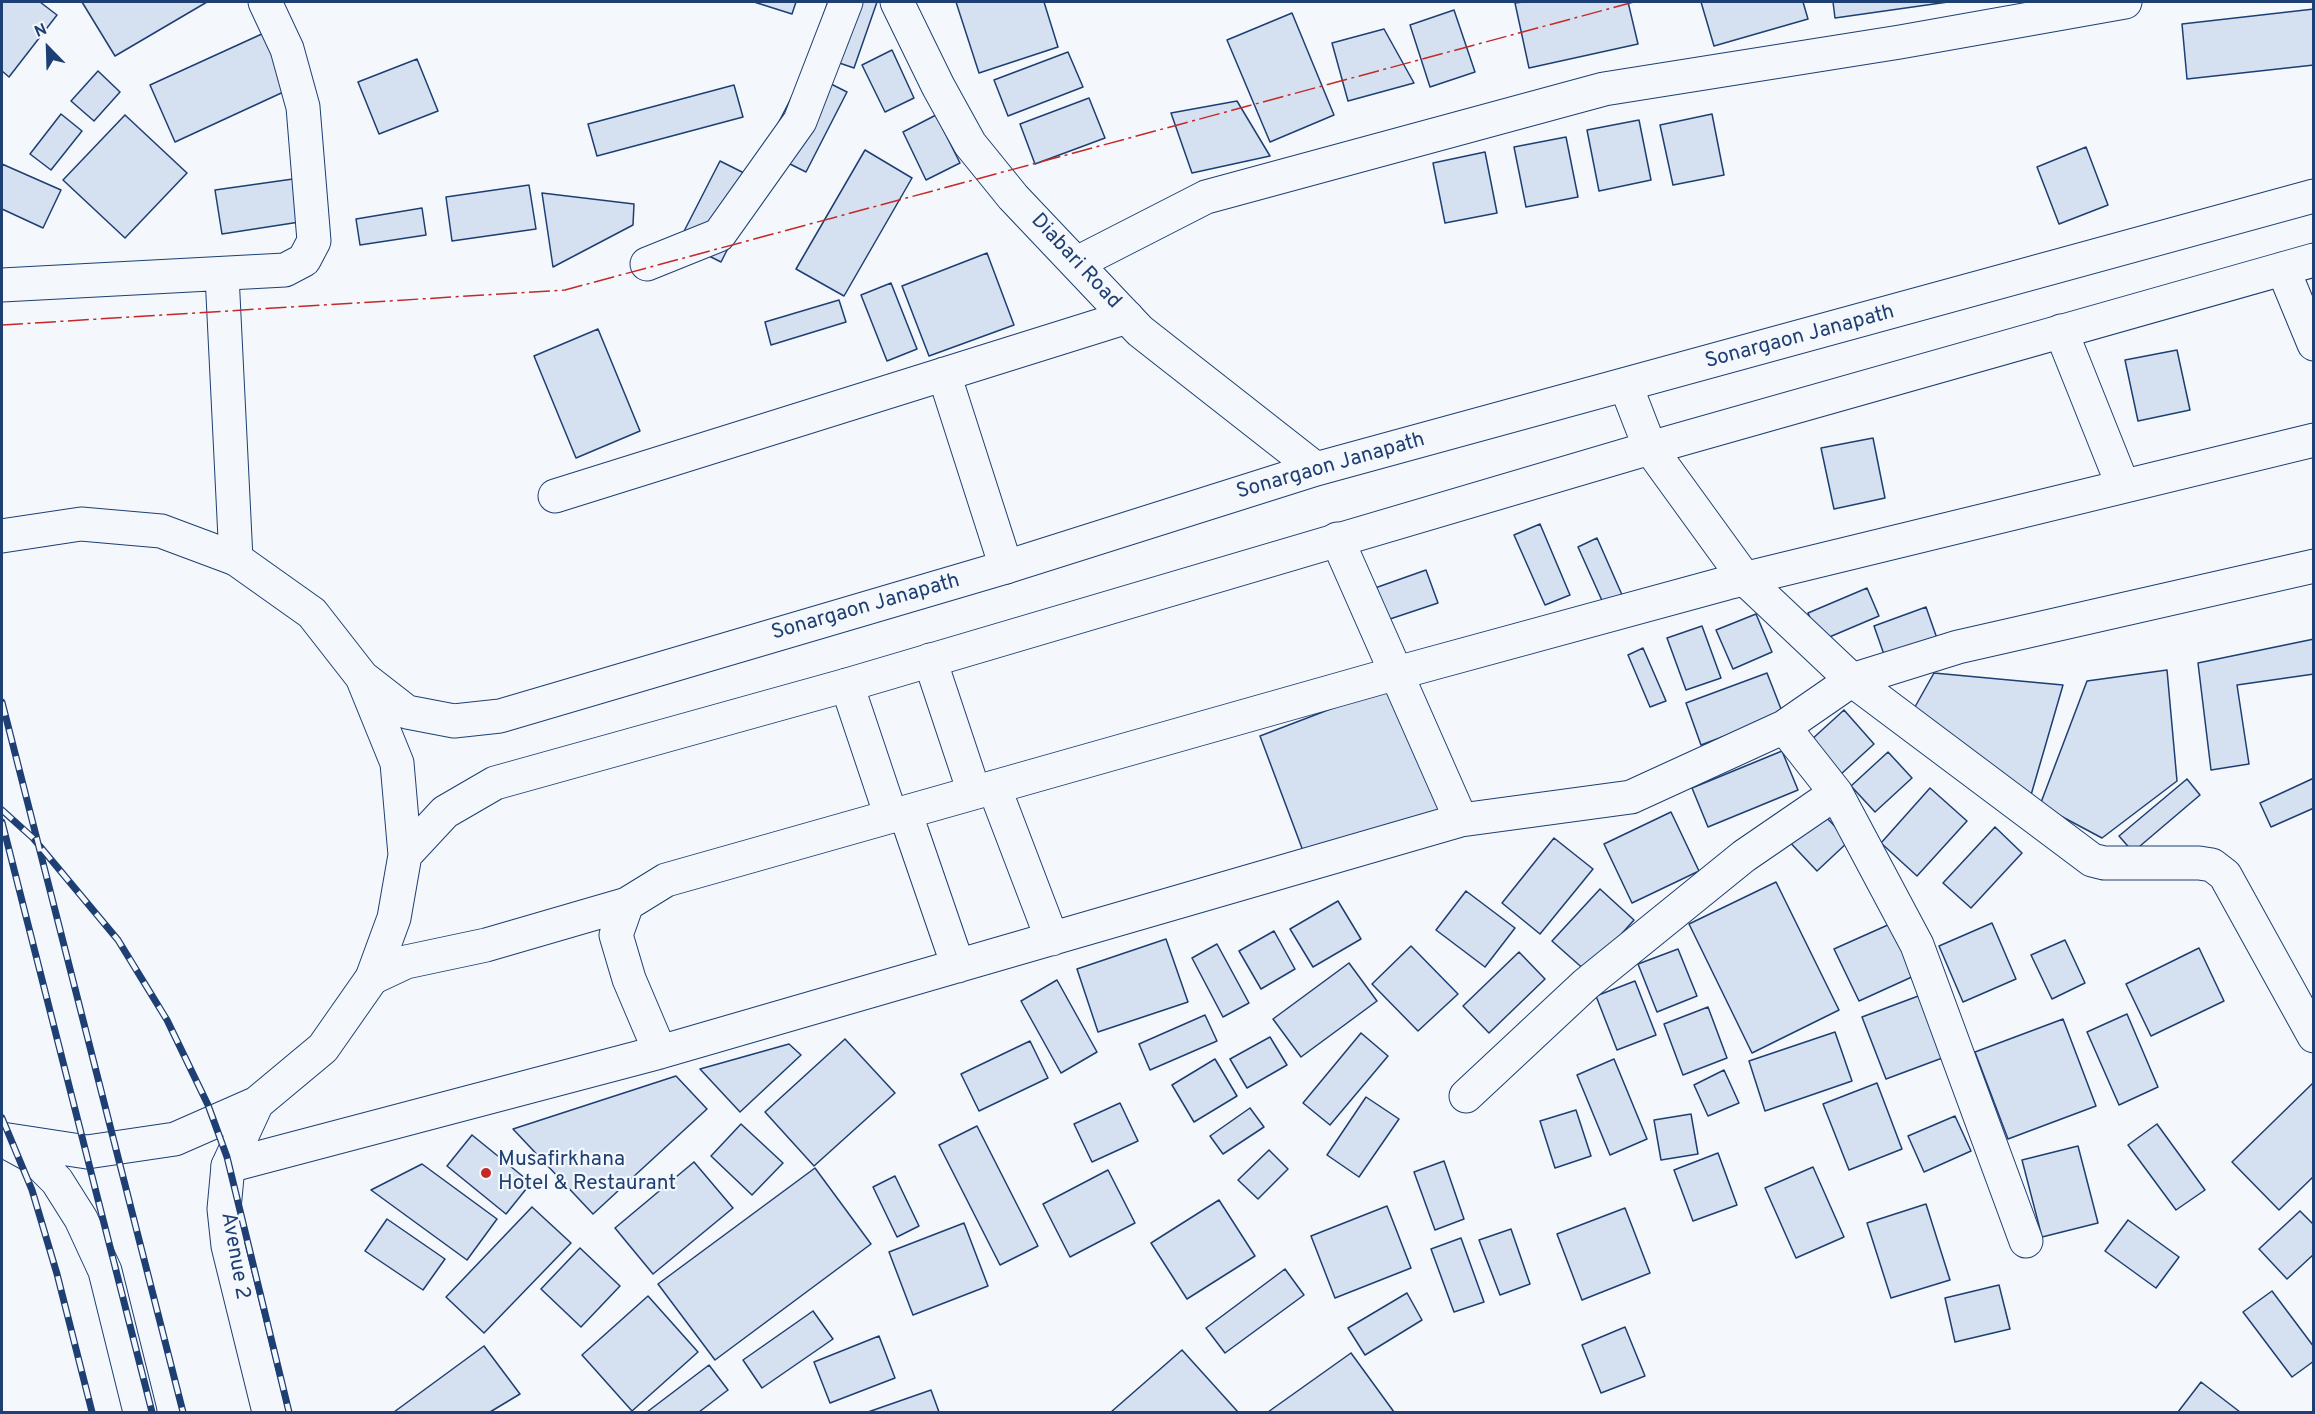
<!DOCTYPE html>
<html>
<head>
<meta charset="utf-8">
<style>
	body { margin:0 }
	#map { position:relative; width:2315px; height:1414px; overflow:hidden; background:#f4f7fb; font-family:Overpass,sans-serif }
	canvas { display:block }
	.frame { position:absolute; inset:0; border:3px solid #1d3f73; pointer-events:none }
	.north { position:absolute; left:18px; top:18px; width:60px; height:60px; -webkit-text-stroke:4px #f4f7fb; paint-order:stroke; rotate:337deg; font-size:16px; font-weight:700; line-height:24px; text-align:center; color:#1d3f73 }
	.north::after { content:''; display:block; margin:auto; width:21px; height:27px; background:#1d3f73; clip-path:polygon(50% 0,100% 100%,50% 72%,0 100%) }
</style>
</head>
<body>
<div id="map">
<canvas width="2315" height="1414"></canvas>
<div class="frame"></div>
<div class="north">N</div>
</div>
<script>
const context = document.querySelector('canvas').getContext('2d');
context.lineJoin = 'round';
function fillPath(path, color) { context.fillStyle = color; context.fill(path, 'evenodd'); }
const shape = rows => new Path2D(rows.map(r => 'M' + r).join(''));
function trace(path, color, width, dash) { context.strokeStyle = color; context.lineWidth = width; context.lineCap = dash ? 'butt' : 'round'; context.setLineDash(dash || []); context.stroke(path); }
function write(font, color, halo, rows, align = 'center') {
  context.font = font + ' Overpass,sans-serif'; context.lineWidth = 4.5; context.setLineDash([]); context.textBaseline = 'middle'; context.strokeStyle = halo; context.fillStyle = color; for (const [text, x, y, turn = 0] of rows) {
    context.save(); context.translate(x, y); context.rotate((+turn || 0) * Math.PI / 180); context.textAlign = isNaN(turn) ? turn : align; if (halo) context.strokeText(text, 0, 0); context.fillText(text, 0, 0); context.restore();
  }
}
const building = shape([
	[2,2,40,2,57,15,9,77,2,71,2,2],
	[82,2,207,2,115,56,82,2],
	[754,2,796,2,792,14,754,2],
	[828,2,877,2,854,68,810,53,828,2],
	[956,2,1044,2,1058,47,979,73,956,2],
	[1523,2,1628,2,1638,44,1529,68,1515,3,1523,2],
	[1701,2,1803,2,1808,19,1714,46,1701,2],
	[1833,2,1948,2,1835,18,1833,2],
	[2314,9,2314,65,2187,79,2182,24,2314,9],
	[1454,10,1475,72,1430,87,1410,25,1454,10],
	[1292,13,1334,115,1270,142,1227,40,1292,13],
	[1384,29,1414,83,1348,101,1332,43,1384,29],
	[264,33,290,89,175,142,150,85,264,33],
	[892,50,914,98,885,112,862,65,892,50],
	[1068,52,1083,87,1008,116,994,80,1068,52],
	[417,59,438,111,379,134,358,82,417,59],
	[98,71,120,92,94,121,71,101,98,71],
	[805,71,847,92,806,172,764,151,805,71],
	[734,85,743,117,597,156,588,124,734,85],
	[1089,98,1105,138,1035,164,1020,124,1089,98],
	[1237,101,1270,156,1192,173,1171,113,1237,101],
	[61,114,82,131,51,170,30,154,61,114],
	[1712,114,1724,175,1673,185,1660,125,1712,114],
	[125,115,187,173,125,238,63,180,125,115],
	[936,115,960,163,926,180,903,132,936,115],
	[1639,120,1651,180,1599,191,1587,130,1639,120],
	[1566,137,1578,197,1526,207,1514,147,1566,137],
	[2086,147,2108,205,2059,224,2037,167,2086,147],
	[865,150,912,178,844,296,796,269,865,150],
	[1485,152,1497,213,1445,223,1433,163,1485,152],
	[720,161,762,182,721,262,679,241,720,161],
	[2,164,61,190,43,228,2,209,2,164],
	[300,178,306,221,222,234,215,190,300,178],
	[529,185,536,229,452,241,446,197,529,185],
	[542,193,634,204,633,225,553,267,542,193],
	[422,208,426,235,360,245,356,219,422,208],
	[987,253,1014,325,929,356,902,286,987,253],
	[891,283,917,349,887,361,861,295,891,283],
	[839,300,846,322,771,345,765,322,839,300],
	[598,329,640,431,576,458,534,356,598,329],
	[2177,350,2190,410,2138,421,2125,360,2177,350],
	[1873,438,1885,498,1834,509,1821,448,1873,438],
	[1540,524,1570,595,1545,605,1514,535,1540,524],
	[1597,538,1623,597,1604,605,1578,547,1597,538],
	[1426,570,1438,603,1387,620,1375,588,1426,570],
	[1867,588,1879,616,1820,641,1808,613,1867,588],
	[1926,607,1940,647,1887,663,1874,626,1926,607],
	[1756,614,1772,652,1733,669,1716,630,1756,614],
	[1702,626,1721,678,1686,690,1667,638,1702,626],
	[2314,639,2314,674,2237,685,2249,764,2211,770,2198,663,2314,639],
	[1643,648,1666,701,1650,707,1628,655,1643,648],
	[2167,670,2177,781,2102,838,2040,805,2087,681,2167,670],
	[1767,673,1783,714,1701,745,1686,703,1767,673],
	[1934,673,2063,685,2031,795,1911,714,1934,673],
	[1396,684,1446,814,1309,867,1260,736,1396,684],
	[1844,710,1874,744,1840,775,1810,741,1844,710],
	[1782,751,1798,790,1708,827,1692,788,1782,751],
	[1888,752,1912,778,1875,812,1851,786,1888,752],
	[2314,778,2314,808,2271,827,2260,803,2314,778],
	[2187,779,2200,795,2133,852,2119,836,2187,779],
	[1930,788,1967,821,1917,876,1881,843,1930,788],
	[1671,812,1699,871,1632,903,1604,844,1671,812],
	[1824,815,1849,841,1817,871,1783,835,1824,815],
	[1995,827,2022,853,1971,908,1943,883,1995,827],
	[1554,838,1593,869,1540,934,1502,903,1554,838],
	[1776,882,1839,1010,1752,1053,1689,924,1776,882],
	[1600,889,1634,920,1587,972,1552,941,1600,889],
	[1466,891,1515,928,1485,967,1436,930,1466,891],
	[1338,901,1361,939,1313,967,1290,929,1338,901],
	[1992,923,2016,979,1963,1002,1939,946,1992,923],
	[1890,924,1914,976,1859,1001,1834,949,1890,924],
	[1274,931,1295,969,1261,989,1239,951,1274,931],
	[1166,939,1188,1002,1098,1032,1077,969,1166,939],
	[2065,940,2085,983,2052,999,2031,955,2065,940],
	[1217,944,1249,1003,1223,1017,1192,958,1217,944],
	[1411,946,1458,994,1418,1031,1372,984,1411,946],
	[2199,948,2224,1001,2151,1036,2126,984,2199,948],
	[1678,949,1697,996,1657,1012,1638,964,1678,949],
	[1519,952,1545,979,1489,1033,1463,1006,1519,952],
	[1349,963,1377,1001,1301,1057,1273,1019,1349,963],
	[1057,980,1097,1052,1061,1073,1021,1001,1057,980],
	[1635,981,1656,1035,1617,1050,1596,996,1635,981],
	[1921,995,1945,1057,1886,1079,1862,1017,1921,995],
	[1708,1007,1727,1058,1683,1075,1664,1024,1708,1007],
	[2127,1014,2158,1087,2119,1105,2087,1032,2127,1014],
	[1205,1015,1217,1041,1150,1070,1139,1044,1205,1015],
	[2063,1019,2096,1106,2008,1139,1975,1052,2063,1019],
	[1835,1032,1852,1081,1765,1111,1749,1061,1835,1032],
	[1361,1033,1388,1056,1330,1125,1303,1103,1361,1033],
	[1270,1037,1287,1065,1247,1088,1230,1059,1270,1037],
	[845,1039,895,1093,814,1166,765,1112,845,1039],
	[1030,1041,1048,1078,979,1111,961,1074,1030,1041],
	[789,1044,801,1055,740,1112,700,1069,789,1044],
	[1215,1059,1237,1096,1194,1122,1172,1085,1215,1059],
	[1614,1059,1647,1139,1610,1155,1577,1075,1614,1059],
	[1724,1070,1739,1103,1708,1116,1694,1085,1724,1070],
	[676,1076,707,1109,593,1214,513,1129,676,1076],
	[2314,1082,2314,1176,2279,1210,2232,1162,2314,1082],
	[1877,1083,1902,1149,1849,1170,1823,1104,1877,1083],
	[1366,1097,1399,1119,1359,1177,1327,1155,1366,1097],
	[1120,1103,1138,1141,1092,1162,1074,1124,1120,1103],
	[1250,1108,1264,1127,1223,1154,1210,1136,1250,1108],
	[1576,1110,1591,1156,1555,1168,1540,1121,1576,1110],
	[1691,1114,1698,1154,1661,1160,1654,1120,1691,1114],
	[1955,1116,1971,1151,1924,1172,1908,1136,1955,1116],
	[741,1124,783,1163,752,1195,711,1156,741,1124],
	[2157,1124,2205,1190,2176,1210,2128,1145,2157,1124],
	[977,1126,1038,1246,1000,1265,939,1145,977,1126],
	[472,1135,531,1183,506,1214,447,1166,472,1135],
	[2078,1146,2098,1223,2042,1237,2022,1160,2078,1146],
	[1269,1150,1288,1169,1258,1199,1238,1180,1269,1150],
	[1718,1153,1737,1205,1693,1221,1674,1170,1718,1153],
	[1444,1161,1464,1219,1435,1230,1414,1172,1444,1161],
	[694,1162,733,1208,653,1274,615,1228,694,1162],
	[422,1164,497,1219,467,1260,371,1190,422,1164],
	[1813,1167,1844,1237,1796,1258,1765,1188,1813,1167],
	[815,1168,871,1244,715,1360,658,1284,815,1168],
	[1108,1170,1135,1223,1070,1257,1043,1204,1108,1170],
	[895,1176,919,1226,897,1237,873,1187,895,1176],
	[1219,1200,1255,1256,1187,1299,1151,1243,1219,1200],
	[1926,1204,1950,1280,1891,1298,1867,1223,1926,1204],
	[1387,1206,1411,1268,1335,1298,1311,1236,1387,1206],
	[532,1207,571,1243,484,1333,446,1297,532,1207],
	[1625,1208,1650,1273,1582,1300,1557,1234,1625,1208],
	[2300,1211,2314,1225,2314,1254,2287,1279,2259,1249,2300,1211],
	[387,1219,445,1259,423,1290,365,1251,387,1219],
	[2128,1220,2179,1257,2156,1288,2105,1251,2128,1220],
	[964,1223,988,1286,913,1315,889,1252,964,1223],
	[1511,1229,1530,1284,1500,1295,1479,1240,1511,1229],
	[1461,1238,1484,1302,1454,1312,1431,1249,1461,1238],
	[580,1248,620,1286,581,1327,541,1289,580,1248],
	[1285,1269,1304,1295,1225,1353,1206,1328,1285,1269],
	[1999,1285,2010,1329,1955,1342,1945,1298,1999,1285],
	[2272,1291,2314,1347,2314,1361,2292,1377,2243,1312,2272,1291],
	[1407,1293,1422,1320,1365,1355,1348,1328,1407,1293],
	[648,1296,698,1352,632,1411,582,1355,648,1296],
	[813,1311,833,1339,762,1388,743,1360,813,1311],
	[1625,1327,1645,1376,1601,1393,1582,1345,1625,1327],
	[879,1336,895,1378,830,1403,814,1362,879,1336],
	[484,1346,520,1394,490,1412,394,1412,484,1346],
	[1182,1350,1238,1412,1111,1412,1182,1350],
	[1351,1353,1394,1412,1268,1412,1351,1353],
	[709,1365,728,1390,699,1412,647,1412,709,1365],
	[2201,1382,2240,1412,2178,1412,2201,1382],
	[931,1390,939,1412,868,1412,931,1390]
]);
fillPath(building, '#d5e0f0');
trace(building, '#1d3f73', 1.5);
const street = shape([
	[1077,263,1206,197,1604,89,1900,42,2125,2],
	[647,264,719,235,800,121,846,2],
	[2283,269,2314,344],
	[222,275,236,559],
	[2,285,285,270,304,260,314,241,303,107,287,49,265,2],
	[2061,331,2123,486],
	[944,374,1006,567],
	[1650,448,1745,579,1852,680,2092,860,2104,863,2199,863,2212,865,2225,875,2314,1036],
	[555,496,1127,317],
	[1337,539,1461,820],
	[930,660,974,792],
	[847,685,891,816],
	[1784,727,1836,793,1917,945,2026,1241],
	[994,787,1052,939],
	[905,812,958,966],
	[372,978,406,962,486,945,627,904],
	[660,1052,629,979,616,935,627,904,666,880,1397,673,1727,583,2314,440],
	[1466,1096,1586,984,1744,856,1836,793],
	[228,1166,660,1052,1461,820,1631,797,1784,727,1852,680,1958,647,2314,566]
]);
const secondary = shape([
	[897,2,938,86,970,144,1013,197,1140,331,1316,469],
	[1626,386,1650,448],
	[2,536,81,524,161,531,236,559,312,613,362,677,397,763,405,855,394,918,372,978,323,1048,257,1103,175,1139,87,1152,2,1139],
	[362,677,407,712,454,721,500,716,1006,567,1316,469,2314,196],
	[405,855,445,812,495,783,847,685,1650,448,2314,260],
	[257,1103,228,1166,224,1209,228,1246,269,1412],
	[8,1143,32,1156,57,1181,81,1219,105,1271,140,1412]
]);
trace(street, '#1d3f73', 35);
trace(secondary, '#1d3f73', 35);
trace(street, '#f4f7fb', 33);
trace(secondary, '#f4f7fb', 33);
const rail = shape([
	[2,702,183,1412],
	[2,810,33,838,118,940,167,1020,208,1105,227,1157,289,1412],
	[2,822,152,1412],
	[2,1118,32,1190,57,1274,92,1412]
]);
trace(rail, '#1d3f73', 7);
trace(rail, '#f4f7fb', 4.5, [14]);
trace(shape([
	[2,325,565,290,1634,2]
]), '#c62828', 1.5, [21, 4.5, 3, 4.5]);
for (const [x, y, r, color] of [
	[486,1173,6,"#c62828"]
]) { const dot = new Path2D(); dot.arc(x, y, r, 0, 2 * Math.PI); context.fillStyle = color; context.fill(dot); trace(dot, '#f4f7fb', 2); }
write('21px', '#1d3f73', '#f4f7fb', [
	["Diabari Road",1075,262,47],
	["Sonargaon Janapath",1800,338,-15],
	["Sonargaon Janapath",1331,467,-16],
	["Sonargaon Janapath",866,608,-16],
	["Avenue 2",234,1256,80]
]);
write('21px', '#1d3f73', '#f4f7fb', [
	["Musafirkhana",498,1161],
	["Hotel & Restaurant",498,1185]
], 'left');
</script>
</body>
</html>
